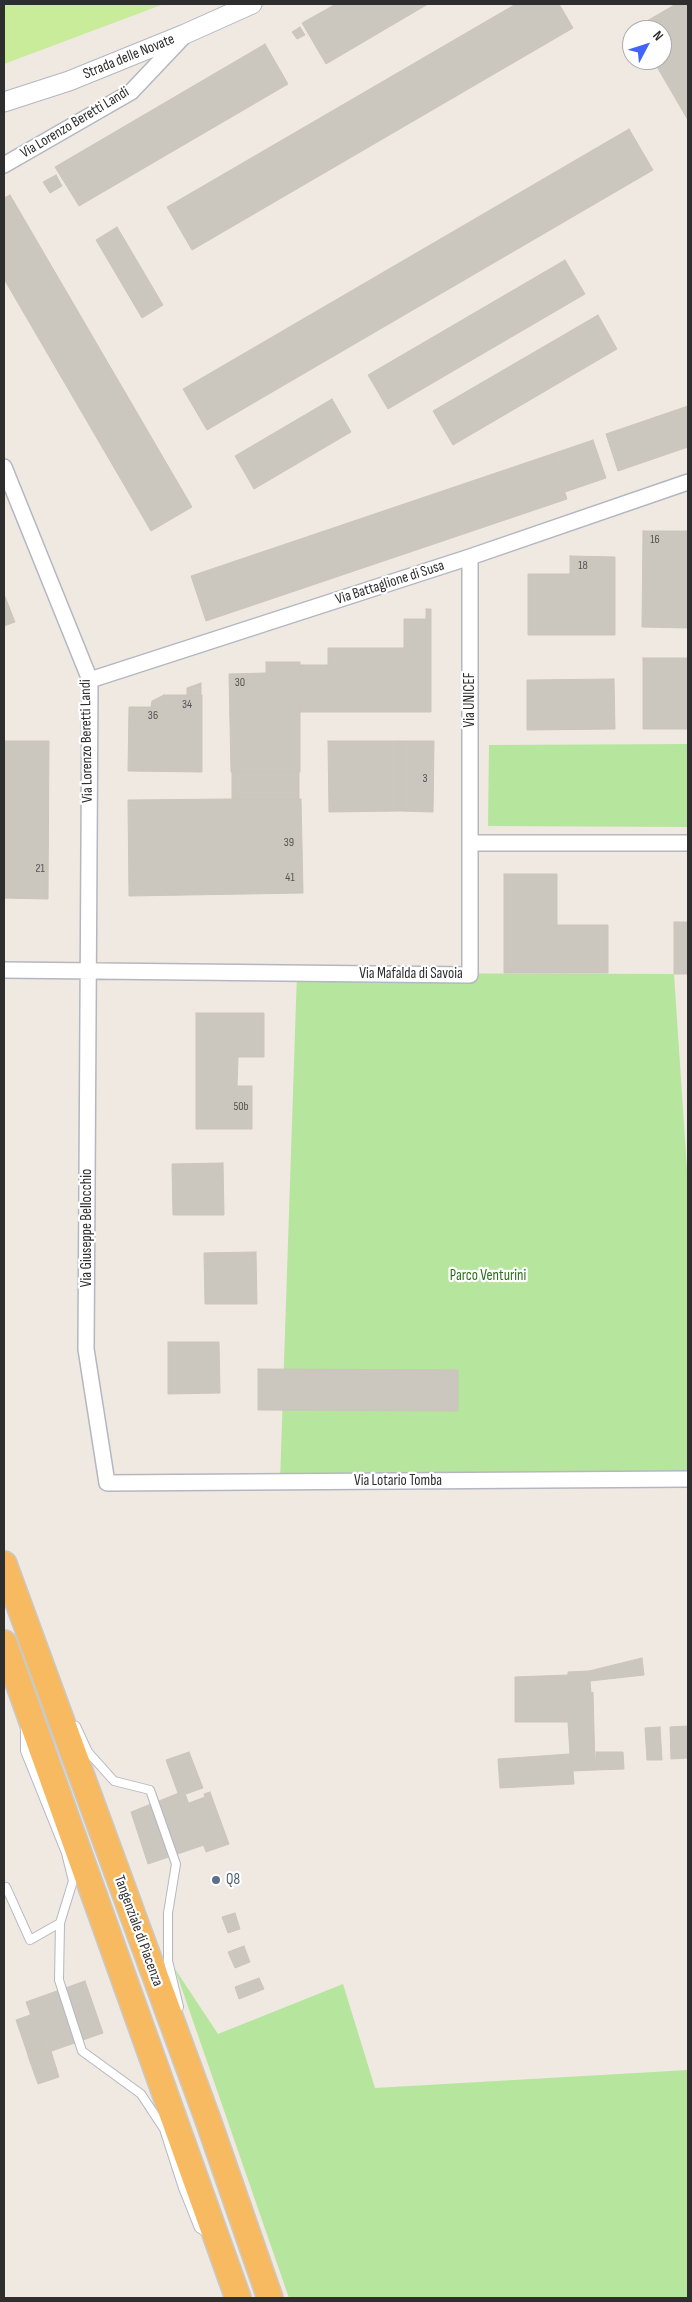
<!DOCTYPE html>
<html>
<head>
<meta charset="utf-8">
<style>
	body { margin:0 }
	#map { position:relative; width:692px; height:2302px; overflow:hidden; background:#efe9e1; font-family:"Sofia Sans Condensed",sans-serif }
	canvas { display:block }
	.frame { position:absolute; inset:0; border:5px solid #2e2e2e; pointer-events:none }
	.north { position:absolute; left:622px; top:20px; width:50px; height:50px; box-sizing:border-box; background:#fff; border:1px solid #ababab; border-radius:50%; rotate:50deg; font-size:14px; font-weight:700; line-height:20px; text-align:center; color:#2e2e2e }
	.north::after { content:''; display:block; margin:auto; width:18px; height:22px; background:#4264fb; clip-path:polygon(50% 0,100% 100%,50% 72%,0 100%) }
</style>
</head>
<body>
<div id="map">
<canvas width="692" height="2302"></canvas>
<div class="frame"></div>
<div class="north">N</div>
</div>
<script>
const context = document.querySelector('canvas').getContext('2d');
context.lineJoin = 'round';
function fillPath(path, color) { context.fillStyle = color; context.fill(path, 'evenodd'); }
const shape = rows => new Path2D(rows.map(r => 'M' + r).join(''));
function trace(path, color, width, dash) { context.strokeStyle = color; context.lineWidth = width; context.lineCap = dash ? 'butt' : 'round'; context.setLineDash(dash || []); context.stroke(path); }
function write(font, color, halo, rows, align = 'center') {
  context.font = font + ' "Sofia Sans Condensed",sans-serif'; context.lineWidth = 4.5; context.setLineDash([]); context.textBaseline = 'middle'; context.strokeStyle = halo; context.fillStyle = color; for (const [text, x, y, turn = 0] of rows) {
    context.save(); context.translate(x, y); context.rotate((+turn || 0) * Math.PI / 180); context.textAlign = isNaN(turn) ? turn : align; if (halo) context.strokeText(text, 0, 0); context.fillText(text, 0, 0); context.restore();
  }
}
fillPath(shape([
	[688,744,688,827,488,826,489,745],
	[297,973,674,974,688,1185,688,1479,280,1482],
	[175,1969,218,2034,343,1984,375,2088,688,2070,688,2298,289,2298]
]), '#b6e59e');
fillPath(shape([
	[4,4,164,4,4,64]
]), '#c9ec9a');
const building = shape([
	[336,4,428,4,326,64,302,23,336,4],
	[516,4,559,4,573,28,192,250,167,207,516,4],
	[676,4,688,4,688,120,653,60,662,60,662,30,636,30,635,28,676,4],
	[300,27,305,35,297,39,292,32,300,27],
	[265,44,288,84,79,206,55,167,265,44],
	[629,129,653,170,207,430,183,389,629,129],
	[56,175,62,186,50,193,43,182,56,175],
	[10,195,192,507,151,531,4,279,4,198,10,195],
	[117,227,163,305,142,318,96,240,117,227],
	[565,260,585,294,388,409,368,375,565,260],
	[598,315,617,349,453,445,433,411,598,315],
	[332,399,351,432,254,489,235,456,332,399],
	[688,406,688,447,618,471,606,434,688,406],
	[593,440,606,478,565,492,552,454,593,440],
	[552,454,567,499,206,621,191,576,552,454],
	[643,531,688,531,688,628,642,627,643,531],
	[570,556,615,557,615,635,528,635,528,574,570,574,570,556],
	[4,594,15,622,4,626,4,594],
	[426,609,431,609,431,712,300,712,300,665,328,665,328,648,404,648,404,619,426,619,426,609],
	[643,658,688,658,688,729,643,729,643,658],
	[266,662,300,662,300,772,231,772,229,674,266,673,266,662],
	[614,679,615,729,527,730,527,680,614,679],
	[201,683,201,695,187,695,187,688,201,683],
	[164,695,202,695,202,772,128,771,129,707,163,707,164,695],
	[164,695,163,707,151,707,152,701,164,695],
	[4,741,49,741,48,899,4,898,4,741],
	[328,741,400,741,400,811,329,812,328,741],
	[400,741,434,741,433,812,400,811,400,741],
	[232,772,299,772,299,799,232,799,232,772],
	[232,799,301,799,303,893,129,896,128,800,232,799],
	[504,874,557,874,557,925,608,925,608,973,504,973,504,874],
	[674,922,688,922,688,974,674,974,674,922],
	[196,1013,264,1013,264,1057,238,1057,237,1086,252,1086,252,1129,196,1129,196,1013],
	[223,1163,224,1215,173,1215,172,1164,223,1163],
	[256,1252,257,1304,205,1304,204,1253,256,1252],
	[168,1342,219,1342,220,1393,168,1394,168,1342],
	[258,1369,458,1370,458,1411,258,1410,258,1369],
	[642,1658,644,1675,590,1681,591,1693,593,1692,595,1770,573,1771,574,1784,500,1788,498,1759,570,1754,568,1722,515,1722,515,1677,568,1675,568,1672,589,1671,642,1658],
	[688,1726,688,1758,671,1759,670,1727,688,1726],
	[660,1727,662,1760,647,1760,645,1728,660,1727],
	[189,1752,203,1788,186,1794,184,1791,178,1793,166,1760,189,1752],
	[596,1752,623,1752,624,1769,595,1770,596,1752],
	[184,1791,204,1845,148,1864,131,1812,184,1791],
	[210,1792,229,1844,206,1852,189,1803,205,1797,204,1794,210,1792],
	[235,1913,240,1929,228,1933,222,1917,235,1913],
	[244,1946,250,1962,235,1968,228,1952,244,1946],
	[259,1978,264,1989,239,1999,235,1987,259,1978],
	[85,1981,103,2033,29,2059,27,2052,42,2046,26,2002,85,1981],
	[30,2015,42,2046,27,2052,16,2020,30,2015],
	[51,2051,59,2077,38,2084,29,2059,51,2051]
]);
fillPath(building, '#cbc7bf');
trace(building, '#cbc5ba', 1);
const service = shape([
	[76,1726,88,1752,114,1781,150,1790,176,1864,168,1913,168,1961,179,2007],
	[25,1729,25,1751,66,1853,73,1881,60,1923,59,1980,82,2051,141,2094,164,2129,183,2188,199,2228,207,2233],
	[6,1887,30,1940,60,1923]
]);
const minor = shape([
	[4,165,131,92,184,36],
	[4,467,90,680,86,1349,107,1483,688,1479],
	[470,557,470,843],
	[90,680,470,557,688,482],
	[4,970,470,975,470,843,688,843]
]);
const tertiary = shape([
	[4,102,69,81,185,34,252,4]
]);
const trunk = shape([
	[4,1564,208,2120,270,2298],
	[4,1643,238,2298]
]);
trace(service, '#b4b7c1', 10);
trace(minor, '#b4b7c1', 18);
trace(tertiary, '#b4b7c1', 21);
trace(trunk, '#c9c9c9', 28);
trace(service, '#fff', 8);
trace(minor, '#fff', 15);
trace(tertiary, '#fff', 19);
trace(trunk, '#f8ba60', 25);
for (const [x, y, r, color] of [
	[216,1880,5,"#5c6f8a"]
]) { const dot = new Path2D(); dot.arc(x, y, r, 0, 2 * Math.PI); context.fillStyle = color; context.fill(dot); trace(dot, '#fff', 2); }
write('12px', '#555452', null, [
	["16",655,540],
	["18",583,566],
	["30",240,683],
	["34",187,705],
	["36",153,716],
	["3",425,779],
	["39",289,843],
	["21",40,869],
	["41",290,878],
	["50b",241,1107]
]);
write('15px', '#2e2e2e', '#fff', [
	["Strada delle Novate",129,57,-22],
	["Via Lorenzo Beretti Landi",75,123,-31],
	["Via Battaglione di Susa",390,583,-18],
	["Via UNICEF",470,700,-90],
	["Via Lorenzo Beretti Landi",87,741,-91],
	["Via Mafalda di Savoia",411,974],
	["Via Giuseppe Bellocchio",87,1228,-90],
	["Via Lotario Tomba",398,1481],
	["Tangenziale di Piacenza",138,1931,70]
]);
write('15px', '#2c6e1b', '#fff', [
	["Parco Venturini",488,1276]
]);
write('15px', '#4e5e75', '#fff', [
	["Q8",226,1880]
], 'left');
</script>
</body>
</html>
